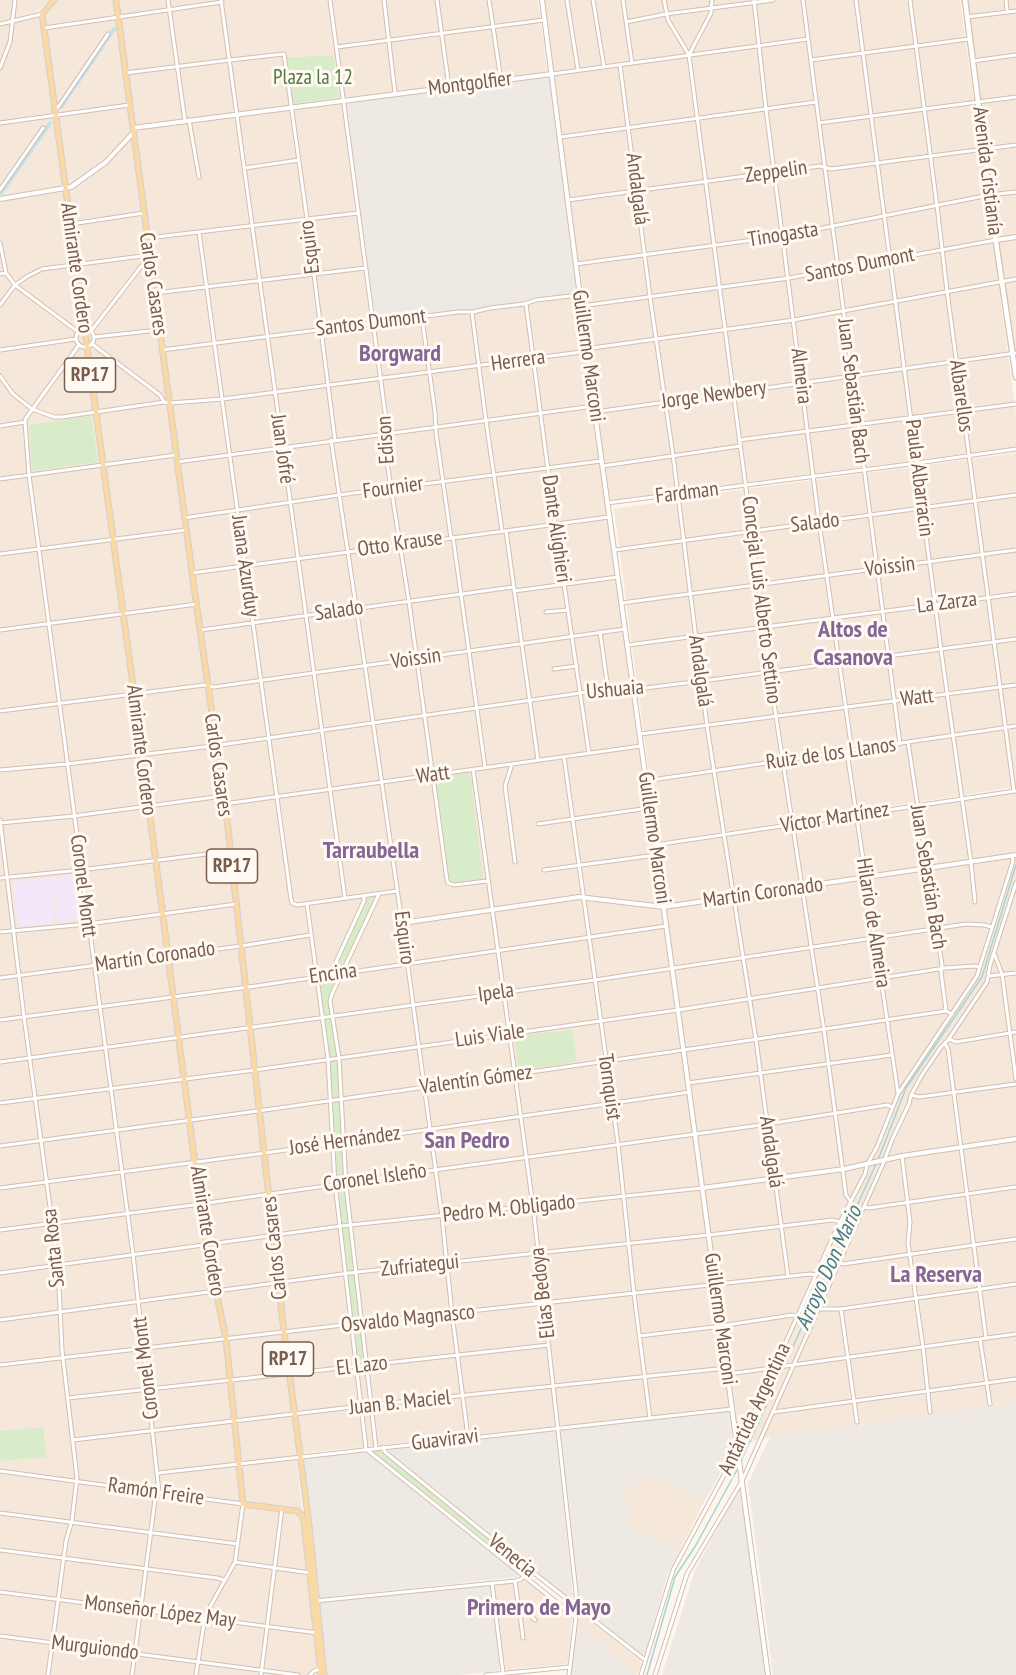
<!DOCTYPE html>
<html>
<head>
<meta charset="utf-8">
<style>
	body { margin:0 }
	canvas { display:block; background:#fdf6ec }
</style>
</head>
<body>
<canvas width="1016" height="1675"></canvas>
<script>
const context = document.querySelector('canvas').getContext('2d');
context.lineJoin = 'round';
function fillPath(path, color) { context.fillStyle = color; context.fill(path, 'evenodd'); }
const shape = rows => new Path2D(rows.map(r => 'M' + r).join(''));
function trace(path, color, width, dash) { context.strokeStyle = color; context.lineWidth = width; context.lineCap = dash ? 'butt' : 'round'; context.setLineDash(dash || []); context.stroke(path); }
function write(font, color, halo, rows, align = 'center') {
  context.font = font + ' "PT Sans Narrow",sans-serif'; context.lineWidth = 6; context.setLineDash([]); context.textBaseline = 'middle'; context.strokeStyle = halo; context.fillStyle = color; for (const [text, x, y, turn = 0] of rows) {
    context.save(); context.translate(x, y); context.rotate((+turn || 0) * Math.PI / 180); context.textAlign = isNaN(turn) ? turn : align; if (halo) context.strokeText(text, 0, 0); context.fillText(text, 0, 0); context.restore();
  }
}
fillPath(shape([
	[0,0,50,0,35,12,0,22],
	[56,0,538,0,653,847,1016,792,1016,1403,770,1437,734,1446,727,1408,296,1454,319,1675,0,1675,0,26,43,14],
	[544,0,960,0,1016,414,1016,447,610,500,609,498],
	[966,0,1016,0,1016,366],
	[1016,453,1016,787,658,842,614,509,747,489],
	[651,1474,704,1502,679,1552,629,1525,625,1492],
	[523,1580,528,1582,572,1619,568,1661,566,1664,507,1670,504,1667,494,1585,512,1583],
	[578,1611,640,1660,641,1665,637,1675,576,1625]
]), '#f5e8da');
fillPath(shape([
	[552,74,579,295,536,300,479,311,373,323,343,100],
	[1016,1403,1016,1675,773,1675,748,1483,770,1437],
	[727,1408,734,1451,704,1502,651,1474,625,1492,629,1525,679,1552,667,1576,646,1651,643,1655,641,1655,582,1607,578,1602,560,1426],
	[553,1430,556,1433,573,1594,571,1598,568,1598,390,1454,387,1448],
	[364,1450,518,1572,518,1575,517,1577,320,1598,318,1596,303,1459,305,1458],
	[740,1490,766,1675,662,1675,695,1570,736,1493],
	[488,1584,491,1586,500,1666,498,1671,461,1675,326,1675,318,1604,320,1602],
	[576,1625,637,1675,570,1675]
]), '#efe9e4');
fillPath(shape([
	[78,874,83,919,57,922,51,878],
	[50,877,55,923,18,927,13,882]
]), '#f3e8fa');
fillPath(shape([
	[333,55,339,97,293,104,287,58],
	[91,416,98,462,32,471,29,425],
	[470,773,483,880,456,884,451,882,448,878,435,777],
	[377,894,329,995,328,1001,337,1057,344,1184,361,1323,363,1361,361,1363,359,1361,352,1323,341,1225,337,1183,329,1057,317,978,329,975,364,901,364,896],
	[572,1030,577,1062,519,1070,514,1036],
	[43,1427,46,1457,0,1461,0,1431],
	[378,1449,524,1567,525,1570,522,1570,372,1451,373,1450]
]), '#d8ecc9');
trace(shape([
	[878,1160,906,1088,982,977,1016,865],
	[740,1463,876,1164],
	[647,1675,675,1577,696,1545,738,1468]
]), '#a5d3da', 1.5);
trace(shape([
	[61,107,114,29],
	[1,193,50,123]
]), '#bfe3e8', 4);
const minor = shape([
	[168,0,185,121],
	[221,0,345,898],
	[330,0,387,427,384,443,409,602,447,880,448,883,454,885,487,881],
	[384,0,395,93],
	[437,0,449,87],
	[489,0,501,80],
	[567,0,578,70],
	[593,0,604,67],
	[623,0,632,63],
	[664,0,668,20,689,55,776,717,824,1030,846,1195,851,1202],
	[754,0,766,109,819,522,852,751],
	[803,0,900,744],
	[856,0,941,650,971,862,975,902],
	[910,0,937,206,947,291,1014,791],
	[1006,0,1007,11],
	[967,17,1016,11],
	[626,22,666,14,773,0],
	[0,24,42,14],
	[44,28,222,2],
	[337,47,544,20],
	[689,55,711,13,712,0],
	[811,60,969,39],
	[973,61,1016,55],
	[620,65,650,297,673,455,707,726,756,1040,788,1276],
	[0,68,10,42,15,0],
	[125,73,230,60,284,54,307,219,335,440],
	[552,74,808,39],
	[55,109,59,106,108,34],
	[189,120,199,177],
	[0,123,129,105],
	[819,123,1016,97],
	[561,137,816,102],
	[245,168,299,160],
	[0,190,43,128],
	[568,200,820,166,831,169,1016,145],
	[71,224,144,213],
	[199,232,291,899,292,903,297,905,397,891],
	[148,238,358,213],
	[0,243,6,273],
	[576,264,783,236,989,195,1016,192],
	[0,274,6,273,15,285,78,332],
	[155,293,365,268],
	[526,304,555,523,589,753],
	[0,305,15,285,28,276,42,269,150,255],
	[581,306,789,278,996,240],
	[472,313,486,421,502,531],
	[422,318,435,412,436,433,451,538],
	'76 338a9 9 0 1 1 18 0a9 9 0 1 1-18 0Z',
	[91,331,150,255],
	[94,337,159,330],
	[92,344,160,395,164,402],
	[79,345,26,418,25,422,29,475,133,1254,159,1492],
	[0,350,76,339],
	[162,350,458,312,473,312,490,308,524,304,536,300,579,295],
	[0,376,13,394,32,409,54,417,62,417,164,402,170,403,223,399,581,352,592,348,794,320,1016,279],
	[595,412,1016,353],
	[0,426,25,422],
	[331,440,365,666,402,923,442,1217,452,1314,468,1437],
	[739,440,1016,404],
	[177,462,594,406],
	[603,466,740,446],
	[0,479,176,455],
	[607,503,917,463,1016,449],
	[184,518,339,495,601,461],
	[506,531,538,760],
	[453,537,485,767],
	[615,550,1016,495],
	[0,554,186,530],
	[192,573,609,517],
	[514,591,618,577],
	[622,603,1016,550],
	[546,612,568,610],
	[0,630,197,604],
	[201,630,513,587],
	[600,632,608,689],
	[628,645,1016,594],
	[554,669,577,666],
	[0,711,204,685,214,687,625,629],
	[640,734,1016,685],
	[908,742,942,965,941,972,946,1011],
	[847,752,898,1093],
	[564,757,618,1144,634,1294,650,1418],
	[512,764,505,786,515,862],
	[473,769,533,1206,576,1592,576,1617,569,1675],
	[0,770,67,764,220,745,608,689,628,687,637,689,702,681,1016,639],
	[645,781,1016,726],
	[224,804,641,746],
	[0,820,24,1017,58,1265,62,1350,77,1478,72,1520,66,1541,48,1675],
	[0,823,74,816,223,796],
	[538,824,649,808],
	[655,845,1015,791],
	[544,870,656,855],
	[0,878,81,870,230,851],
	[307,904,328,1059,335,1184,366,1449,575,1617],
	[0,932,88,924,236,904],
	[994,953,1002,974,1016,1079],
	[330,975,364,901,364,896],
	[989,976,1016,973],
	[0,978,241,946,310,935],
	[0,1020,256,986,666,926],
	[949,1039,956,1042,1016,1032],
	[945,1044,948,1049,986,1338],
	[0,1062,595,980,966,924,984,925,992,927],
	[688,1083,892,1055],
	[911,1095,919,1097,1016,1084],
	[0,1103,255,1070,678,1010,945,968,974,966,980,967],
	[0,1146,265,1110,677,1051,946,1011,952,1014],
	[902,1156,910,1222,908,1243,923,1347,930,1412],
	[0,1188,265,1153,690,1092],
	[864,1207,869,1208,1016,1187],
	[0,1230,201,1204,442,1169,768,1124,887,1105,892,1107],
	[839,1263,843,1264,1016,1239],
	[0,1273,341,1226,702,1188],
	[819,1309,841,1309,1016,1284],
	[841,1309,857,1422],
	[0,1320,357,1272,709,1235,832,1220,841,1222],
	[639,1336,714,1327,792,1315,798,1317],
	[980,1339,990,1404],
	[0,1365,369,1322,810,1274,816,1275],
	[728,1374,1016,1334],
	[68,1398,549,1345],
	[774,1412,1016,1379],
	[73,1440,361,1406,727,1368],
	[383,1447,385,1452,530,1570,645,1660],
	[376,1448,346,1186,339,1058,330,1001,332,994,379,894],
	[0,1471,243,1504,235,1562,205,1616,196,1675],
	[158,1473,732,1409],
	[0,1513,238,1544],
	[0,1550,217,1578,224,1580],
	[235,1562,310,1573],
	[515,1581,518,1604,535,1620],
	[492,1583,503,1673],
	[0,1592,318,1633],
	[315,1601,515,1581,521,1579,530,1570],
	[519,1606,523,1638],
	[0,1636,298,1675],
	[132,1675,156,1492],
	[261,1675,282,1508],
	[310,1675,314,1671,320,1669],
	[486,1675,570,1667],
	[641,1675,673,1570,737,1451,836,1230,865,1174,867,1165,877,1147,898,1094,977,976,1013,861,1012,856],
	[655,1675,687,1574,742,1481,883,1164,892,1140,909,1104,911,1095,922,1075,941,1047,948,1040,987,982,990,965,1016,883]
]);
const tertiary = shape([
	[542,0,594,406,688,1083,768,1675],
	[133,128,552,74],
	[0,199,71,187,106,162,133,133],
	[996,240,1016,237],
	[402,923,579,897,664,907,1016,855],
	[702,1188,844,1169,902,1156,1016,1139]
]);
const secondary = shape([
	[965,0,984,148,989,195,1016,377]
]);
const primary = shape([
	[54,0,42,14,134,693,199,1195,206,1244,226,1339,243,1504,297,1511],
	[116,0,193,580,226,811,284,1332,309,1524,324,1675],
	[297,1511,302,1515,304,1522,321,1675]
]);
trace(minor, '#d1beb0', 5);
trace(tertiary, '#d1beb0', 6);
trace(secondary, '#d6c0b0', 7);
trace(primary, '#dad1cd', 7);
trace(minor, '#fff', 3);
trace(tertiary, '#fff', 4);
trace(secondary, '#fff', 4.5);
trace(primary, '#fbd9a5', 4.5);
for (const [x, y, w] of [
	[90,375,51],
	[232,866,51],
	[288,1359,51]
]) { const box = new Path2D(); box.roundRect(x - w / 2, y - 17, w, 34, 4.5); context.fillStyle = '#fffaf3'; context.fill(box); trace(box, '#7a5c4d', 1.5); }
write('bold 20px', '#7a5c4d', null, [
	["RP17",90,375],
	["RP17",232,866],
	["RP17",288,1359]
]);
write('21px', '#537a41', '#fffaf3', [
	["Plaza la 12",313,78]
]);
write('21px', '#7a5c4d', '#fffaf3', [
	["Montgolfier",470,84,-7],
	["Avenida Cristianía",987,171,83],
	["Zeppelin",776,172,-8],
	["Andalgalá",637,189,83],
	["Tinogasta",783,235,-9],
	["Esquiro",310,247,-97],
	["Santos Dumont",860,265,-11],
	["Almirante Cordero",76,268,82],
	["Carlos Casares",153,284,82],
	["Santos Dumont",371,323,-7],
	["Guillermo Marconi",588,356,82],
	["Herrera",518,361,-8],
	["Almeira",801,376,83],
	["Juan Sebastián Bach",853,391,83],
	["Jorge Newbery",714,395,-8],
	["Albarellos",961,396,82],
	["Edison",386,440,-94],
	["Juan Jofré",282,449,82],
	["Paula Albarracin",919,478,83],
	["Fournier",393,488,-8],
	["Fardman",687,493,-7],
	["Salado",815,523,-7],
	["Dante Alighieri",556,529,82],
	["Otto Krause",400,544,-8],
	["Juana Azurduy",245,566,82],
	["Voissin",890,567,-7],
	["Concejal Luis Alberto Settino",761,600,83],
	["La Zarza",947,603,-7],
	["Salado",339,611,-8],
	["Voissin",416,659,-8],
	["Andalgalá",700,671,82],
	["Ushuaia",615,690,-5],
	["Watt",917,698,-7],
	["Almirante Cordero",141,750,83],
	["Ruiz de los Llanos",831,754,-8],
	["Carlos Casares",218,765,82],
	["Watt",433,775,-8],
	["Víctor Martínez",835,818,-9],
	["Guillermo Marconi",654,838,82],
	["Juan Sebastián Bach",928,877,81],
	["Coronel Montt",83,886,83],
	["Martín Coronado",763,893,-8],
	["Hilario de Almeira",873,923,81],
	["Esquiro",404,938,83],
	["Martín Coronado",155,957,-8],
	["Encina",333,974,-8],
	["Ipela",496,993,-8],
	["Luis Viale",490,1036,-8],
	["Valentín Gómez",476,1080,-8],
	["Tornquist",609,1087,82],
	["José Hernández",345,1141,-8],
	["Andalgalá",771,1152,82],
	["Coronel Isleño",375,1178,-8],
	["Pedro M. Obligado",509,1209,-6],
	["Almirante Cordero",207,1231,81],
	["Santa Rosa",54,1248,-96],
	["Carlos Casares",275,1248,-96],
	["Zufriategui",420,1266,-6],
	["Elías Bedoya",543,1293,-97],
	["Osvaldo Magnasco",408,1319,-6],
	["Guillermo Marconi",720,1319,82],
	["El Lazo",362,1366,-7],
	["Coronel Montt",146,1368,-97],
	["Juan B. Maciel",400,1403,-6],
	["Antártida Argentina",755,1409,-65],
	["Guaviravi",445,1440,-7],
	["Ramón Freire",156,1492,8],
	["Venecia",512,1556,39],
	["Monseñor López May",160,1612,7],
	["Murguiondo",95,1648,7]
]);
write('italic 22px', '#437c86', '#fffaf3', [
	["Arroyo Don Mario",829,1268,-66]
]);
write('bold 24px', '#846695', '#fffaf3', [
	["Borgward",400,354],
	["Altos de",853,630],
	["Casanova",853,658],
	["Tarraubella",371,851],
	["San Pedro",467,1141],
	["La Reserva",936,1275],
	["Primero de Mayo",539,1608]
]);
</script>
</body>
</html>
